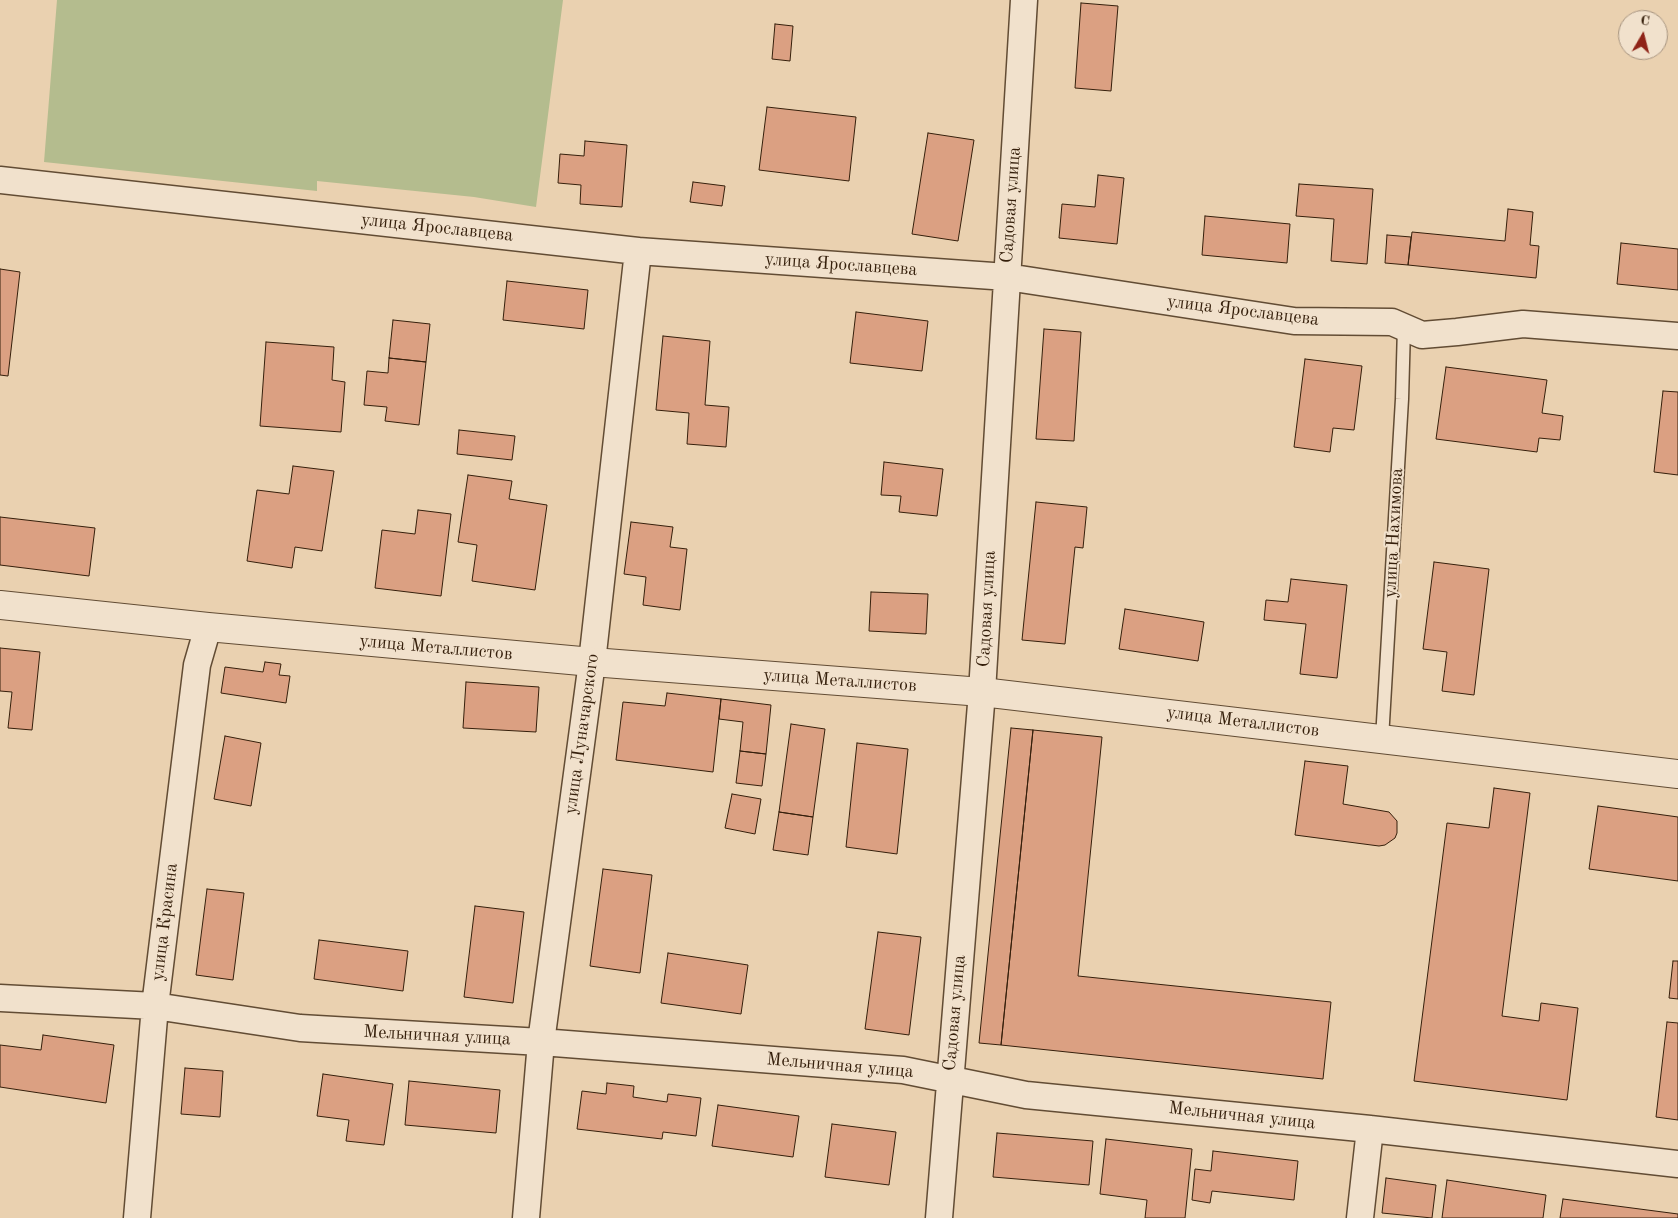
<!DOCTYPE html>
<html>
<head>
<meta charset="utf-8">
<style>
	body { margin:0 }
	#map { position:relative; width:1678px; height:1218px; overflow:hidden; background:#ead1b0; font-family:"Old Standard TT",serif }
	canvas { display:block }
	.north { position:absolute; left:1618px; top:10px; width:50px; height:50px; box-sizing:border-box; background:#f1e1cc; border:1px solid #a6937f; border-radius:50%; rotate:8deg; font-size:14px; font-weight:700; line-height:20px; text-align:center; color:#351f0b }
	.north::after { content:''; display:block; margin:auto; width:18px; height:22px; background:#8f2418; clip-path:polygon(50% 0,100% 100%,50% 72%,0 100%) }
</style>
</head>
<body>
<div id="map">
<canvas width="1678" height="1218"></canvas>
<div class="north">С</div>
</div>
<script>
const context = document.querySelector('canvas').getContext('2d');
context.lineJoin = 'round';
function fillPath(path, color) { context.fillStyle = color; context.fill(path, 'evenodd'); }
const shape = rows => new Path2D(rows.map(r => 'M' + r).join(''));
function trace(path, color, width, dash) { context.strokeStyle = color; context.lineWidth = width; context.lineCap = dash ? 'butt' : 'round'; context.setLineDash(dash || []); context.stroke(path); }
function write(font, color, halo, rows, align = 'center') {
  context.font = font + ' "Old Standard TT",serif'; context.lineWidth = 4; context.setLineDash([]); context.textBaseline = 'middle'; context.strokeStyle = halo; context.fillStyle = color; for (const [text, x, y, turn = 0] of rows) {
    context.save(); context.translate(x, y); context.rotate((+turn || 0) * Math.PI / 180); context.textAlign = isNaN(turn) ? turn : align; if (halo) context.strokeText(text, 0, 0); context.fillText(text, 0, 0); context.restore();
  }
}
fillPath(shape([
	[57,0,563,0,536,207,474,197,317,181,317,191,44,162]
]), '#b4bc8e');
const building = shape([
	[1081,3,1118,6,1111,91,1075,88,1081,3],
	[775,24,793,26,790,61,772,59,775,24],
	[767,107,856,117,849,181,759,170,767,107],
	[928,133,974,140,958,241,912,234,928,133],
	[585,141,627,145,622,207,580,204,581,185,558,183,560,154,584,156,585,141],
	[1098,175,1124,178,1117,244,1059,238,1062,204,1095,207,1098,175],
	[693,182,725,186,722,206,690,202,693,182],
	[1299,184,1373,189,1367,264,1331,261,1334,219,1296,216,1299,184],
	[1508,209,1533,212,1530,245,1539,246,1536,278,1408,265,1412,232,1505,241,1508,209],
	[1205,216,1290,224,1287,263,1202,255,1205,216],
	[1387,235,1411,237,1408,265,1385,263,1387,235],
	[1621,243,1678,249,1678,290,1617,284,1621,243],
	[0,269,20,272,8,376,0,375,0,269],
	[507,281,588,290,584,329,503,320,507,281],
	[856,312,928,321,922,371,850,363,856,312],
	[393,320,430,324,426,362,389,358,393,320],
	[1044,329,1081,332,1074,441,1036,439,1044,329],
	[663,336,710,341,705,405,729,407,726,447,687,444,689,413,656,410,663,336],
	[266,342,334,347,332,380,345,382,341,432,260,426,266,342],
	[389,358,426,362,419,425,385,421,387,407,364,405,367,371,388,373,389,358],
	[1305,359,1362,366,1354,430,1333,428,1330,452,1294,447,1305,359],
	[1446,367,1547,380,1542,413,1563,416,1560,440,1539,438,1537,452,1436,439,1446,367],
	[1663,391,1678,392,1678,475,1654,472,1663,391],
	[459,430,515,436,512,460,457,454,459,430],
	[884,462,943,469,937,516,899,512,901,496,881,495,884,462],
	[293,466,334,471,322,551,295,547,292,568,247,561,257,490,289,494,293,466],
	[468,475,512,481,509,499,547,505,535,590,472,581,477,545,458,542,468,475],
	[1036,502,1087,507,1083,548,1075,547,1065,644,1022,640,1036,502],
	[418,510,451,514,441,596,375,588,382,530,415,534,418,510],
	[0,517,95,528,89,576,0,565,0,517],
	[631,522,673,527,670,547,687,549,680,610,643,605,646,577,624,574,631,522],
	[1434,562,1489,569,1474,695,1442,691,1447,652,1423,649,1434,562],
	[1291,579,1347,585,1337,678,1300,674,1306,624,1264,620,1266,600,1288,602,1291,579],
	[871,592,928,594,926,634,869,631,871,592],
	[1125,609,1204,622,1198,661,1119,649,1125,609],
	[0,648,40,652,32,730,8,728,12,692,0,691,0,648],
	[265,662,281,664,279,675,290,676,286,703,221,693,225,667,263,672,265,662],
	[466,682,539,687,536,732,463,728,466,682],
	[667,693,721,699,713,772,616,760,623,702,665,706,667,693],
	[721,699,771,705,766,754,740,751,743,722,719,719,721,699],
	[791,724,825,729,813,817,779,812,791,724],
	[1011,728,1033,730,1001,1045,979,1043,1011,728],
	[1033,730,1102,737,1078,976,1331,1002,1323,1079,1001,1045,1033,730],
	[225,736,261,743,251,806,214,799,225,736],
	[857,743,908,749,897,854,846,847,857,743],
	[740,751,766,754,762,786,736,783,740,751],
	[1305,761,1348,766,1343,804,1389,812,1397,821,1397,833,1395,838,1385,845,1379,846,1295,835,1305,761],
	[1494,788,1530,793,1502,1016,1539,1021,1541,1003,1578,1008,1567,1100,1414,1081,1447,823,1489,828,1494,788],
	[732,794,761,799,755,834,725,828,732,794],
	[1598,806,1678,817,1678,881,1589,869,1598,806],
	[779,812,813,817,808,855,773,850,779,812],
	[603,869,652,875,640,973,590,966,603,869],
	[207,889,244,893,233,980,196,975,207,889],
	[475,906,524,912,513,1003,464,997,475,906],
	[878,932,921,937,909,1035,865,1029,878,932],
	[319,940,408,951,403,991,314,979,319,940],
	[668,953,748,965,741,1014,661,1003,668,953],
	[1673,961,1678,961,1678,999,1669,998,1673,961],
	[1667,1022,1678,1023,1678,1120,1656,1117,1667,1022],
	[43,1035,114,1045,106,1103,0,1087,0,1045,41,1050,43,1035],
	[185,1068,223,1071,220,1117,181,1114,185,1068],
	[323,1074,393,1084,384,1145,346,1141,349,1120,317,1116,323,1074],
	[409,1081,500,1090,496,1133,405,1125,409,1081],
	[607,1083,634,1086,633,1097,667,1102,668,1094,701,1098,696,1136,663,1132,662,1139,577,1129,582,1091,606,1094,607,1083],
	[718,1105,799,1116,793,1157,712,1146,718,1105],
	[832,1124,896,1132,889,1185,825,1177,832,1124],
	[997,1133,1093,1141,1089,1185,993,1177,997,1133],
	[1106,1139,1192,1149,1185,1218,1145,1218,1147,1200,1100,1194,1106,1139],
	[1213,1151,1298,1161,1294,1200,1212,1191,1210,1203,1192,1200,1195,1169,1211,1171,1213,1151],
	[1386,1178,1436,1185,1432,1218,1382,1213,1386,1178],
	[1447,1180,1546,1195,1543,1218,1442,1218,1447,1180],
	[1563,1199,1678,1214,1678,1218,1560,1218,1563,1199]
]);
fillPath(building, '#dba082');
trace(building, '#351f0b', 1);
const service = shape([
	[1382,739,1402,399,1404,327]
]);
const minor = shape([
	[0,180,638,251,1007,277,1294,321,1392,322,1422,335,1457,332,1523,324,1678,336],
	[0,998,155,1006,300,1028,541,1042,903,1070,1026,1095,1370,1129,1678,1164],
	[137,1218,155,1006,197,665,208,627],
	[526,1218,541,1042,592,662,638,251],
	[939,1218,982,692,1024,0],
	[1360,1218,1370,1129]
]);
const tertiary = shape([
	[0,605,208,627,592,662,982,692,1678,774]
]);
trace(service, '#624c34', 15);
trace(minor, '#624c34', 29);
trace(tertiary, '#624c34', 30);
trace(service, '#f1e1cc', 12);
trace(minor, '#f1e1cc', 26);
trace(tertiary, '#f1e1cc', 28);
write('18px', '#351f0b', '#f1e1cc', [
	["Садовая улица",1011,205,-86],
	["улица Ярославцева",437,228,6],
	["улица Ярославцева",841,265,4],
	["улица Ярославцева",1243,311,7],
	["улица Нахимова",1394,533,-87],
	["Садовая улица",987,609,-87],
	["улица Металлистов",436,648,5],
	["улица Металлистов",840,681,4],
	["улица Металлистов",1243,722,7],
	["улица Луначарского",582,734,-82],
	["улица Красина",165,922,-83],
	["Садовая улица",955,1013,-85],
	["Мельничная улица",437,1036,3],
	["Мельничная улица",840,1066,5],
	["Мельничная улица",1242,1116,6]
]);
</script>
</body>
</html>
